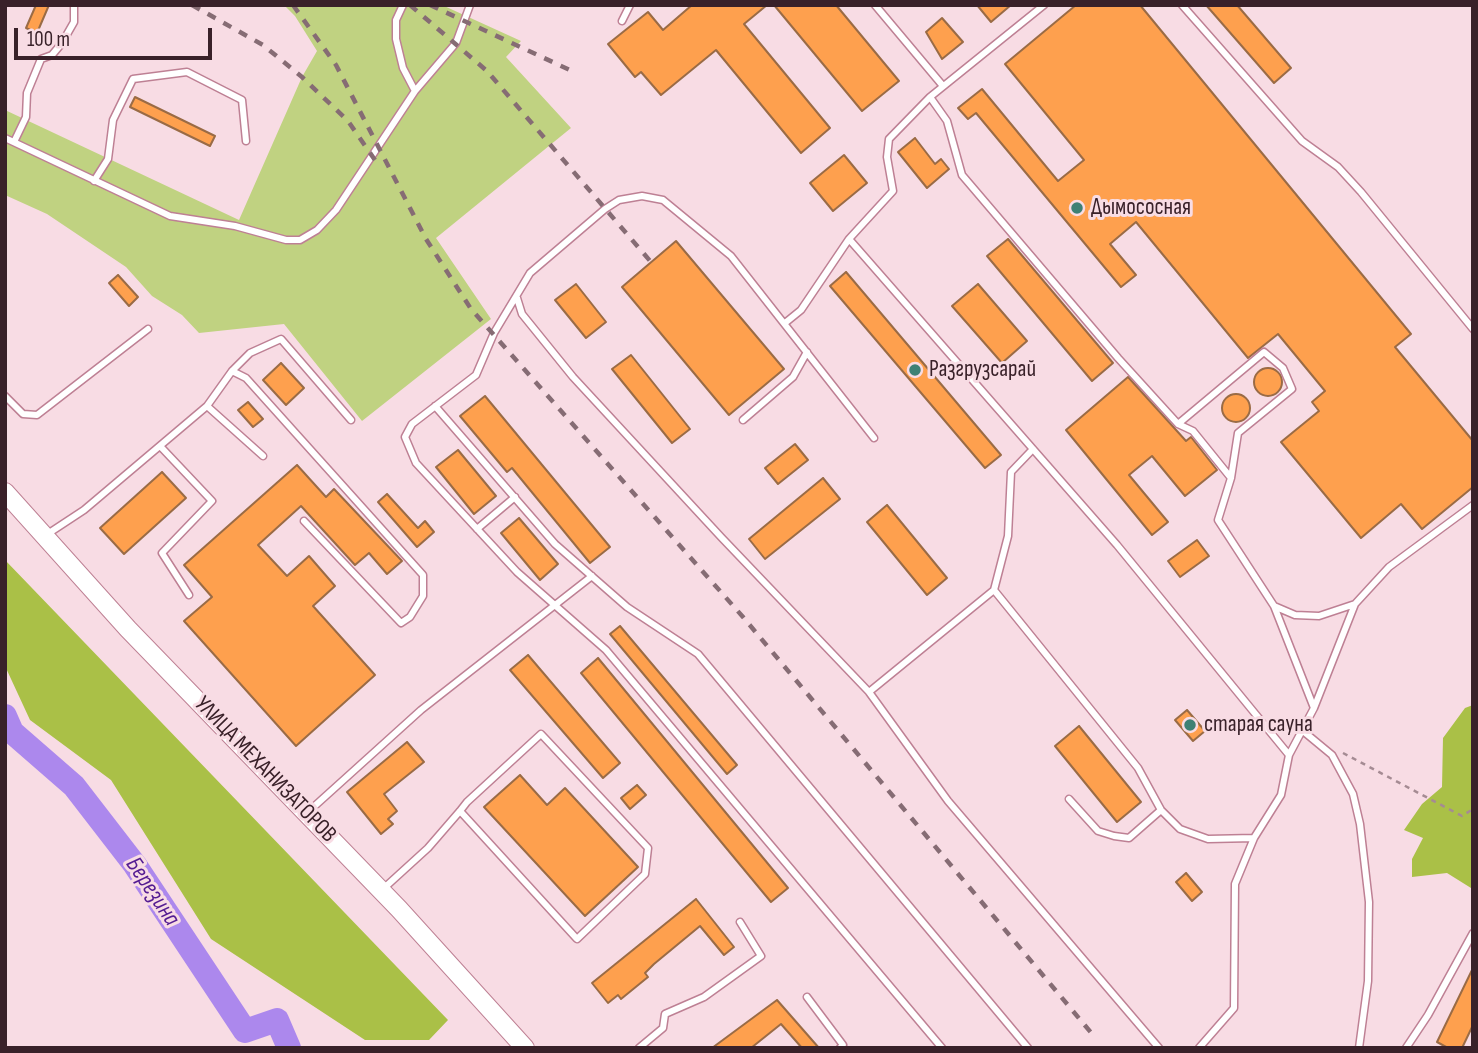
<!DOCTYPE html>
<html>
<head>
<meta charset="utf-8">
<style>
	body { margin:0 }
	#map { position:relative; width:1478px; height:1053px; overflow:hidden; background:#f8dce4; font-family:"Sofia Sans Condensed",sans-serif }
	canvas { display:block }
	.frame { position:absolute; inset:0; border:7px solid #392129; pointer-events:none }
	.scale { position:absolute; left:14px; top:28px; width:198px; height:32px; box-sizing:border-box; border:4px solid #392129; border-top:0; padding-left:9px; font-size:21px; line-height:24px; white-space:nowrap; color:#392129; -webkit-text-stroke:5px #f8dce4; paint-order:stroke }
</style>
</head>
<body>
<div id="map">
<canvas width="1478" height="1053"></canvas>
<div class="frame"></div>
<div class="scale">100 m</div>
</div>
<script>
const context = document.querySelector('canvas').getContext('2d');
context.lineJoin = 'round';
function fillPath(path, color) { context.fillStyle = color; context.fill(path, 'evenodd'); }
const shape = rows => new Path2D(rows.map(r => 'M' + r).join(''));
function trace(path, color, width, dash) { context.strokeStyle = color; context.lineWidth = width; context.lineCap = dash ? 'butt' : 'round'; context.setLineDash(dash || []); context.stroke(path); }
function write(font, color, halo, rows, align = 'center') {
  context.font = font + ' "Sofia Sans Condensed",sans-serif'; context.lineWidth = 6; context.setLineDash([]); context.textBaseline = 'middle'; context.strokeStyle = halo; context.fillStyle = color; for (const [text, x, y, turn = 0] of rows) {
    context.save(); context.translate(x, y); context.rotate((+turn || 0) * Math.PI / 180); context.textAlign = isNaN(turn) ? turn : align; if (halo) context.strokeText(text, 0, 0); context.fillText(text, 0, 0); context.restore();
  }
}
fillPath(shape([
	[284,5,442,5,521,41,506,57,571,128,436,238,491,319,362,421,284,324,199,333,182,315,152,296,126,267,47,214,5,195,5,110,239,220,302,77,317,51,295,16]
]), '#c0d281');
fillPath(shape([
	[5,560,448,1020,429,1040,365,1040,211,939,111,780,30,720,5,666],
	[1473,705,1473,888,1471,888,1447,873,1412,877,1412,859,1423,838,1404,830,1422,804,1442,787,1443,738,1465,708]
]), '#aac047');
trace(shape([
	[5,716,12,732,74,786,135,865,245,1031,277,1020,289,1048]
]), '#ac88ed', 24);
const building = shape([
	[36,5,49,5,37,33,26,28,36,5],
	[692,5,767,5,744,24,830,128,801,153,716,50,661,95,641,72,635,77,608,44,648,12,663,30,692,5],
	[774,5,836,5,899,81,862,111,774,5],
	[977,5,1011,5,991,22,977,5],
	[1076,5,1140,5,1411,334,1395,347,1473,441,1473,487,1422,529,1401,504,1361,538,1281,442,1319,411,1312,402,1325,391,1278,334,1248,358,1136,222,1110,244,1136,275,1121,287,976,113,968,119,958,108,982,89,1058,181,1084,160,1005,64,1076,5],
	[1206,5,1237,5,1291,68,1274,83,1206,5],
	[942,18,963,42,942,59,926,32,942,18],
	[135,97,215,136,210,146,130,107,135,97],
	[915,138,935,164,941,159,949,169,927,188,898,152,915,138],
	[844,155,867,183,833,211,810,183,844,155],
	[1008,239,1113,363,1092,381,987,256,1008,239],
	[676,241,784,369,729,415,622,287,676,241],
	[846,272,1001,455,985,468,830,286,846,272],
	[118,275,138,297,129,306,109,283,118,275],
	[576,284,606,322,586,338,555,300,576,284],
	[978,284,1027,341,1002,363,952,306,978,284],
	[631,355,690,429,672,443,612,369,631,355],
	[281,363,304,388,286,405,263,380,281,363],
	'1254 382a14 14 0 1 1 28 0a14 14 0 1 1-28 0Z',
	[1128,377,1186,441,1191,437,1217,470,1185,496,1152,456,1129,475,1168,522,1152,535,1066,430,1128,377],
	'1222 408a14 14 0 1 1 28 0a14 14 0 1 1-28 0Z',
	[485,396,610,547,590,563,512,468,507,472,460,416,485,396],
	[248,402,263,419,253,427,238,410,248,402],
	[795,444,808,460,778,484,765,468,795,444],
	[458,450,496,496,474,514,436,467,458,450],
	[297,465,326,497,334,489,402,561,387,574,369,553,355,565,301,506,258,545,287,576,309,556,335,586,313,606,375,675,296,746,184,621,212,597,184,565,297,465],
	[162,472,186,498,124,554,100,528,162,472],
	[823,478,840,499,765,559,749,539,823,478],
	[387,494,418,528,425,521,434,532,417,547,378,502,387,494],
	[887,505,947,578,927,595,867,522,887,505],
	[519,518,558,564,540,580,501,533,519,518],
	[1197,540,1209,556,1180,577,1168,561,1197,540],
	[620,626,737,765,727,774,610,634,620,626],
	[528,655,620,763,603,778,510,670,528,655],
	[598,658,788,888,771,902,581,673,598,658],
	[1187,710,1205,731,1193,741,1175,720,1187,710],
	[1079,726,1141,802,1117,822,1055,746,1079,726],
	[407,742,424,762,384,794,397,811,388,819,393,824,381,834,347,792,407,742],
	[520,775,547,805,565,788,638,867,585,916,484,807,520,775],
	[637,785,646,795,630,809,621,798,637,785],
	[1186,873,1202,892,1192,901,1176,882,1186,873],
	[696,899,734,947,724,955,700,926,654,964,645,973,648,977,621,999,618,995,608,1003,592,983,696,899],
	[1473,968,1473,1025,1462,1048,1448,1048,1437,1042,1473,968],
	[777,1000,819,1048,802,1048,781,1024,751,1048,712,1048,777,1000]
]);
fillPath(building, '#fea04e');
trace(building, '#9a6b45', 2);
const lane = shape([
	[403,5,396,20,396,39,403,68,415,91],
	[875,5,943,86],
	[1182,5,1302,141,1338,167,1361,192,1473,329],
	[622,21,630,5],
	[930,97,947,121,962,175,1118,358,1178,424,1193,431,1231,478],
	[5,138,170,216,235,226,286,240,300,240,317,230,336,210,415,91,456,43,470,5],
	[14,142,26,117,27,93,41,59,52,55,62,43,74,22,74,5],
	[94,181,108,159,113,120,133,79,187,72,242,100,246,141],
	[849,239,1117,545,1289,755],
	[517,298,522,314,573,377,721,537,869,692,948,801,1159,1048],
	[785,323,801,310,849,239,893,191,887,157,889,139,930,97,1044,5],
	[232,371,246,378,423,575,423,596,410,617,401,623,304,521],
	[5,396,23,414,37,415,148,329],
	[207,406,263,456],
	[435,406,555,544,627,607,698,654,1028,1048],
	[743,420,793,377,807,352],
	[1178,424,1264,352,1283,368,1292,389,1238,433,1231,478,1218,520,1274,606,1314,708,1289,755,1281,795,1254,838,1235,884,1234,1008,1199,1048],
	[874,438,731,256,663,200,642,196,619,200,605,209,530,273,494,333,476,375,412,424,405,437,416,463,517,572,606,650,942,1048],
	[160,446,212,501,162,553,189,595],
	[477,529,515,497],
	[46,535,84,510,207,406,232,371,250,353,281,339,351,420],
	[994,590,1008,536,1011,472,1033,449],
	[1274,606,1295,615,1319,616,1355,604],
	[869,692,994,590,1138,768,1161,810,1180,829,1208,839,1254,838],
	[1314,708,1355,604,1389,567,1473,505],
	[1303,731,1332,755,1353,794,1360,824,1369,902,1368,981,1359,1048],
	[1069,799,1098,831,1114,836,1129,838,1161,810],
	[308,812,421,710,592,576],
	[383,889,428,848,460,811,467,802,541,734,648,848,645,874,577,939,460,811],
	[807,997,843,1045,840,1048],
	[639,1048,663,1028,665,1014,704,997,761,956,740,922],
	[1406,1048,1428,1015,1473,933]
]);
const secondary = shape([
	[5,492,128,629,399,909,525,1048]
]);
trace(lane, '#be8094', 9);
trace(secondary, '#be8094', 20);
trace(shape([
	[1343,753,1462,816,1473,809]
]), '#a58b93', 2.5, [5, 5]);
trace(lane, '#fff', 6);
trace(secondary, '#fff', 18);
trace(shape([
	[192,5,263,45,302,77,348,121,377,163],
	[293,5,336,65,426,239,471,309,743,617,1093,1035],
	[410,5,487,71,651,262],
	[430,5,572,71]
]), '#866c74', 4.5, [9, 9]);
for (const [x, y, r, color] of [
	[1077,208,7,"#3e8174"],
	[915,370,7,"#3e8174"],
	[1190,725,7,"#3e8174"]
]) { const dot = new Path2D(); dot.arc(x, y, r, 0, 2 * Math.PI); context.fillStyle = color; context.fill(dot); trace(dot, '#f8dce4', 2.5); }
write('23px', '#392129', '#f8dce4', [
	["Дымососная",1091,208],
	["Разгрузсарай",929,370],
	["старая сауна",1204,725]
], 'left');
write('23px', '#392129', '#f8dce4', [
	["УЛИЦА МЕХАНИЗАТОРОВ",265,770,46]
]);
write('italic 24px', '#541c92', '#f8dce4', [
	["Березина",152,892,56]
]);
</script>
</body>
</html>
